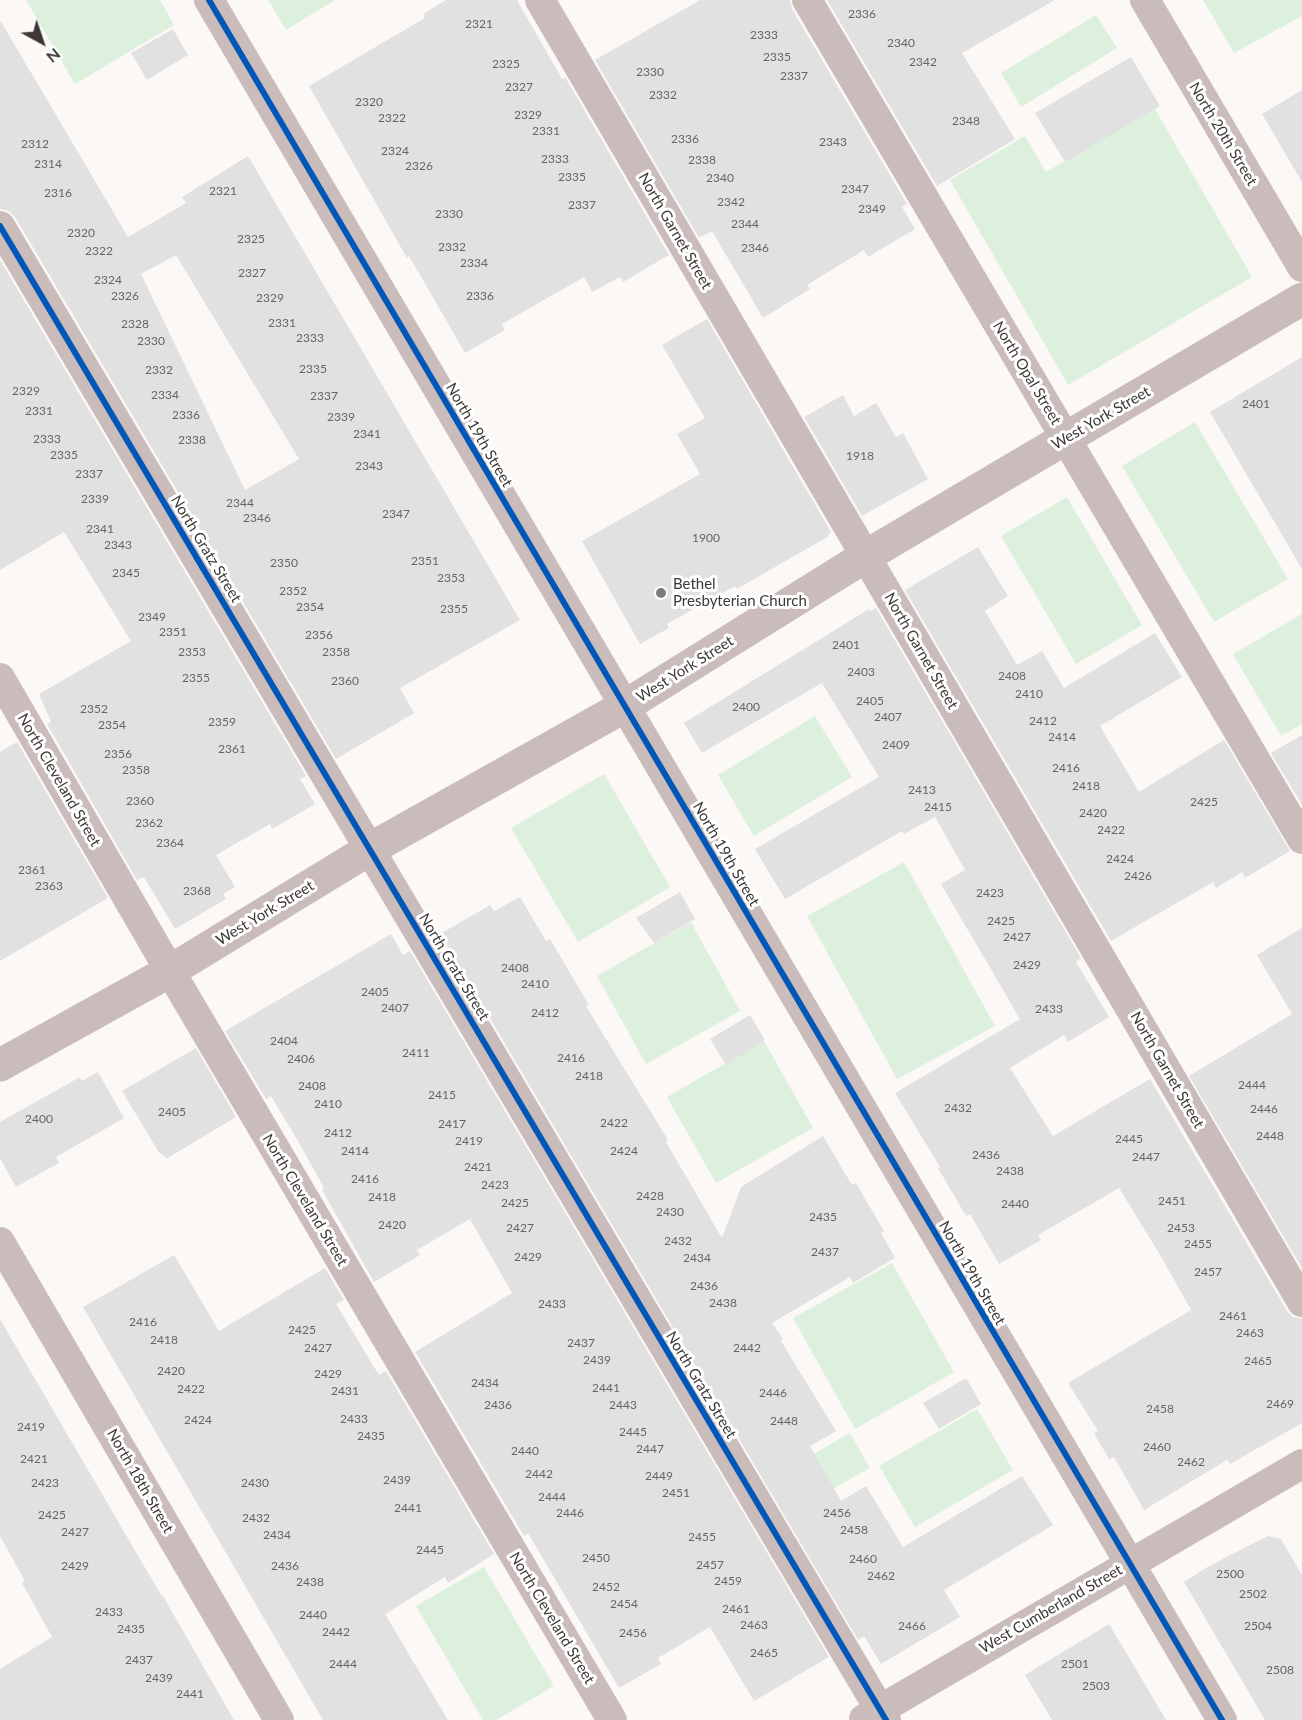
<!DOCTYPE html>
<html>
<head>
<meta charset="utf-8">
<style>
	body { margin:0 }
	#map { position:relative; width:1302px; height:1720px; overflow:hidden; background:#fbf8f6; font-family:Lato,sans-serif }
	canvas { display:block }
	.north { position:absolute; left:12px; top:12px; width:60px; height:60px; -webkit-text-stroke:4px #fff; paint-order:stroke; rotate:140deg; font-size:16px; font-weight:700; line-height:24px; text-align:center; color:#3d3834 }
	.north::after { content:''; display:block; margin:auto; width:21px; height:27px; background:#3d3834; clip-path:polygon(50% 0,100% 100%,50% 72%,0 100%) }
</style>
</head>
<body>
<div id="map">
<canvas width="1302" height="1720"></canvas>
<div class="north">N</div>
</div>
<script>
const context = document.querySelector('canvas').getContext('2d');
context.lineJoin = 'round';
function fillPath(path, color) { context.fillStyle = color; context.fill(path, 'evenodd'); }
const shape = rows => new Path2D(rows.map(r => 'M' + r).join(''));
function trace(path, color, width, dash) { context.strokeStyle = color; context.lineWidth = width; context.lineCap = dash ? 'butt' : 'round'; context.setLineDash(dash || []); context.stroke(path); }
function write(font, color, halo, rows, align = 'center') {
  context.font = font + ' Lato,sans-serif'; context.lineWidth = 6; context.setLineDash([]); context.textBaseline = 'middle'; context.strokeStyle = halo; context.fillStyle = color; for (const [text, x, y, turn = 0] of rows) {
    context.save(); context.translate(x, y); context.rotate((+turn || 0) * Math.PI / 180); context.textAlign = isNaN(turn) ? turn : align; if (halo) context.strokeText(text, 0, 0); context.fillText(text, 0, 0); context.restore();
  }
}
fillPath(shape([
	[26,0,160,0,174,25,75,84],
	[268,0,335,0,286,30],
	[1203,0,1302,0,1302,16,1234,53],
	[1096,15,1117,48,1021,107,1001,73],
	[1155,109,1252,277,1068,385,950,180,1025,136,1046,172],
	[1195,422,1288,579,1214,622,1122,466],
	[1067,497,1142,625,1076,664,1001,536],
	[1302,614,1302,724,1281,736,1233,654],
	[815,716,852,777,754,836,718,775],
	[604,774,670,887,578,942,511,828],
	[904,862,995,1026,897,1079,807,916],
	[691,922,740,1011,646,1064,597,976],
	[764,1041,813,1128,716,1183,667,1097],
	[892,1263,954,1372,855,1429,793,1318],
	[977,1409,1013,1470,915,1527,879,1466],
	[850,1433,870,1468,795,1510,776,1476],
	[484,1567,554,1686,496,1720,483,1720,416,1606]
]), '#dcf0dd');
fillPath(shape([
	[446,0,517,0,562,79,565,77,669,255,623,282,620,277,592,292,584,277,502,324,505,330,465,353,409,256,407,258,309,86,425,18,423,14],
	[700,0,790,0,792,9,907,204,902,207,915,229,868,257,864,250,807,285,810,289,763,318,712,231,699,238,595,60],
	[827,0,1055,0,962,53,1015,139,937,186],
	[0,20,128,237,186,203,182,197,248,156,520,620,400,688,414,713,336,759,15,217,9,211,0,209],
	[176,255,299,459,245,490,141,274],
	[173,29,188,55,147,80,131,53],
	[1131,57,1160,106,1065,162,1035,113],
	[1302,90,1302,182,1262,114],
	[0,260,306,776,300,779,315,804,272,829,270,824,216,855,235,887,223,894,226,899,175,929,144,877,137,880,47,724,51,722,39,694,131,641,64,532,0,570],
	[707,319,831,532,828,534,829,536,737,589,735,586,667,624,669,628,640,644,582,541,700,474,677,434,705,418,662,345],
	[1302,357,1302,569,1210,412],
	[843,395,854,416,876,403,896,437,903,433,928,479,862,516,804,417],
	[978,547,1008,596,985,611,1017,665,1042,651,1064,688,1155,633,1182,677,1100,726,1139,792,1224,740,1290,851,1245,878,1242,872,1216,888,1213,882,1111,941,905,590],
	[876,608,1081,958,1076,962,1109,1017,1068,1042,1064,1035,1010,1068,1053,1136,1150,1079,1287,1311,1293,1317,1302,1319,1302,1423,1230,1464,1227,1460,1144,1510,1114,1457,1109,1459,1094,1433,1098,1431,1068,1383,1191,1310,1159,1253,1119,1188,1038,1235,1041,1240,999,1264,970,1214,966,1216,938,1168,940,1167,895,1093,1020,1019,941,884,965,870,935,817,904,834,902,831,785,899,755,849,879,777,822,683,702,753,684,723,869,609,870,611],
	[1302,735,1302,805,1271,753],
	[17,742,108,898,0,961,0,752],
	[680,892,695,919,654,943,636,918],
	[520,897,546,941,550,939,589,1005,586,1006,668,1140,666,1142,722,1238,741,1187,823,1136,852,1185,856,1183,884,1231,881,1233,895,1258,853,1283,850,1277,772,1323,783,1339,781,1341,836,1431,810,1446,841,1501,866,1486,903,1547,1022,1476,1053,1525,944,1590,960,1617,881,1664,864,1636,858,1640,440,934,490,905,494,911],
	[1302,928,1302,1268,1189,1076,1292,1014,1257,955],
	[391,934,403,955,410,951,829,1657,754,1701,710,1627,658,1658,661,1664,619,1688,528,1533,524,1536,415,1352,512,1293,470,1219,417,1250,420,1255,374,1282,322,1190,324,1188,298,1141,271,1096,266,1099,225,1031],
	[750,1015,765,1040,726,1065,710,1039],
	[196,1048,236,1117,166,1159,162,1154,160,1154,122,1091],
	[98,1072,124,1118,56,1157,59,1163,16,1187,0,1158,0,1122,80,1077,82,1081],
	[174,1255,219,1331,325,1268,344,1300,336,1304,379,1375,386,1371,494,1554,448,1583,445,1577,385,1614,448,1720,323,1720,83,1307],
	[0,1319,161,1595,162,1594,234,1720,0,1720,0,1669,52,1637,22,1583,25,1581,0,1536],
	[966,1378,981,1404,939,1429,923,1403],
	[1268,1536,1281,1539,1302,1575,1302,1720,1265,1720,1184,1582,1209,1566],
	[1109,1624,1140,1676,1166,1720,1052,1720,1025,1675]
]), '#e2e1e2');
trace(shape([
	[209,0,1222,1720],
	[540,0,1302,1302],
	[807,0,1302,839],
	[1145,0,1302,267],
	[0,226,886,1720],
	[0,678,170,971,612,1720],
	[0,1242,279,1720],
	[864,1719,1302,1464]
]), '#cbbcbc', 30);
trace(shape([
	[0,1065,170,971,370,849,625,706,866,556,1302,299]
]), '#cbbcbc', 33);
trace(shape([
	[209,0,1222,1720],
	[0,226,886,1720]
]), '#0057b8', 6);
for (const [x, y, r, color] of [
	[661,593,6,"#807b78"]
]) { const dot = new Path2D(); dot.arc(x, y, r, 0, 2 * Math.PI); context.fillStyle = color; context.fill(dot); trace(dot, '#fff', 2); }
write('12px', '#686461', null, [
	["2336",862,14],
	["2321",479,24],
	["2333",764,35],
	["2340",901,43],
	["2335",777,57],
	["2342",923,62],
	["2325",506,64],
	["2330",650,72],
	["2337",794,76],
	["2327",519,87],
	["2332",663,95],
	["2320",369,102],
	["2329",528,115],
	["2322",392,118],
	["2348",966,121],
	["2331",546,131],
	["2336",685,139],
	["2343",833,142],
	["2312",35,144],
	["2324",395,151],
	["2333",555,159],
	["2338",702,160],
	["2314",48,164],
	["2326",419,166],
	["2335",572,177],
	["2340",720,178],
	["2347",855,189],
	["2321",223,191],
	["2316",58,193],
	["2342",731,202],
	["2337",582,205],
	["2349",872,209],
	["2330",449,214],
	["2344",745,224],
	["2320",81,233],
	["2325",251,239],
	["2332",452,247],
	["2346",755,248],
	["2322",99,251],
	["2334",474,263],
	["2327",252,273],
	["2324",108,280],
	["2326",125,296],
	["2336",480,296],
	["2329",270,298],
	["2331",282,323],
	["2328",135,324],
	["2333",310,338],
	["2330",151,341],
	["2335",313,369],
	["2332",159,370],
	["2329",26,391],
	["2334",165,395],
	["2337",324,396],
	["2401",1256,404],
	["2331",39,411],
	["2336",186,415],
	["2339",341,417],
	["2341",367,434],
	["2333",47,439],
	["2338",192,440],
	["2335",64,455],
	["1918",860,456],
	["2343",369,466],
	["2337",89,474],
	["2339",95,499],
	["2344",240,503],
	["2347",396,514],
	["2346",257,518],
	["2341",100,529],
	["1900",706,538],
	["2343",118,545],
	["2351",425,561],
	["2350",284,563],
	["2345",126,573],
	["2353",451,578],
	["2352",293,591],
	["2354",310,607],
	["2355",454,609],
	["2349",152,617],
	["2351",173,632],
	["2356",319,635],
	["2401",846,645],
	["2353",192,652],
	["2358",336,652],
	["2403",861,672],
	["2408",1012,676],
	["2355",196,678],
	["2360",345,681],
	["2410",1029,694],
	["2405",870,701],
	["2400",746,707],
	["2352",94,709],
	["2407",888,717],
	["2412",1043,721],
	["2359",222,722],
	["2354",112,725],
	["2414",1062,737],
	["2409",896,745],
	["2361",232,749],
	["2356",118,754],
	["2416",1066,768],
	["2358",136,770],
	["2418",1086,786],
	["2413",922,790],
	["2360",140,801],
	["2425",1204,802],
	["2415",938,807],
	["2420",1093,813],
	["2362",149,823],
	["2422",1111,830],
	["2364",170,843],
	["2424",1120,859],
	["2361",32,870],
	["2426",1138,876],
	["2363",49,886],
	["2368",197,891],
	["2423",990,893],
	["2425",1001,921],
	["2427",1017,937],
	["2429",1027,965],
	["2408",515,968],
	["2410",535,984],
	["2405",375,992],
	["2407",395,1008],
	["2433",1049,1009],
	["2412",545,1013],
	["2404",284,1041],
	["2411",416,1053],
	["2416",571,1058],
	["2406",301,1059],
	["2418",589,1076],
	["2444",1252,1085],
	["2408",312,1086],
	["2415",442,1095],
	["2410",328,1104],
	["2432",958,1108],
	["2446",1264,1109],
	["2405",172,1112],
	["2400",39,1119],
	["2422",614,1123],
	["2417",452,1124],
	["2412",338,1133],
	["2448",1270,1136],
	["2445",1129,1139],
	["2419",469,1141],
	["2414",355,1151],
	["2424",624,1151],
	["2436",986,1155],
	["2447",1146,1157],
	["2421",478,1167],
	["2438",1010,1171],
	["2416",365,1179],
	["2423",495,1185],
	["2428",650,1196],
	["2418",382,1197],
	["2451",1172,1201],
	["2425",515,1203],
	["2440",1015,1204],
	["2430",670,1212],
	["2435",823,1217],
	["2420",392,1225],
	["2427",520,1228],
	["2453",1181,1228],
	["2432",678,1241],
	["2455",1198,1244],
	["2437",825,1252],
	["2429",528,1257],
	["2434",697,1258],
	["2457",1208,1272],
	["2436",704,1286],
	["2438",723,1303],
	["2433",552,1304],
	["2461",1233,1316],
	["2416",143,1322],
	["2425",302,1330],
	["2463",1250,1333],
	["2418",164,1340],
	["2437",581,1343],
	["2427",318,1348],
	["2442",747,1348],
	["2439",597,1360],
	["2465",1258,1361],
	["2420",171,1371],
	["2429",328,1374],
	["2434",485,1383],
	["2441",606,1388],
	["2422",191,1389],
	["2431",345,1391],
	["2446",773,1393],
	["2469",1280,1404],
	["2436",498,1405],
	["2443",623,1405],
	["2458",1160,1409],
	["2433",354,1419],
	["2424",198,1420],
	["2448",784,1421],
	["2419",31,1427],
	["2445",633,1432],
	["2435",371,1436],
	["2460",1157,1447],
	["2447",650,1449],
	["2440",525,1451],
	["2421",34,1459],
	["2462",1191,1462],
	["2442",539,1474],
	["2449",659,1476],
	["2439",397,1480],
	["2423",45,1483],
	["2430",255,1483],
	["2451",676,1493],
	["2444",552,1497],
	["2441",408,1508],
	["2446",570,1513],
	["2456",837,1513],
	["2425",52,1515],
	["2432",256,1518],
	["2458",854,1530],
	["2427",75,1532],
	["2434",277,1535],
	["2455",702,1537],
	["2445",430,1550],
	["2450",596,1558],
	["2460",863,1559],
	["2457",710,1565],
	["2429",75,1566],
	["2436",285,1566],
	["2500",1230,1574],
	["2462",881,1576],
	["2459",728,1581],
	["2438",310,1582],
	["2452",606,1587],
	["2502",1253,1594],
	["2454",624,1604],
	["2461",736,1609],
	["2433",109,1612],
	["2440",313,1615],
	["2463",754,1625],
	["2466",912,1626],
	["2504",1258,1626],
	["2435",131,1629],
	["2442",336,1632],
	["2456",633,1633],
	["2465",764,1653],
	["2437",139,1660],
	["2444",343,1664],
	["2501",1075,1664],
	["2508",1280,1670],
	["2439",159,1678],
	["2503",1096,1686],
	["2441",190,1694]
]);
write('15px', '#3d3834', '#fff', [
	["North 20th Street",1223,134,59],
	["North Garnet Street",675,231,60],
	["North Opal Street",1027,373,59],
	["West York Street",1101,418,-30],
	["North 19th Street",479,435,60],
	["North Gratz Street",206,549,59],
	["North Garnet Street",921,651,60],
	["West York Street",685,669,-32],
	["North Cleveland Street",59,780,60],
	["North 19th Street",726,854,60],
	["West York Street",265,913,-31],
	["North Gratz Street",454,967,59],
	["North Garnet Street",1167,1070,60],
	["North Cleveland Street",305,1200,59],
	["North 19th Street",972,1273,60],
	["North Gratz Street",701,1385,59],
	["North 18th Street",140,1481,60],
	["West Cumberland Street",1051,1609,-30],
	["North Cleveland Street",552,1618,59]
]);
write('15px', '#3d3834', '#fff', [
	["Bethel",673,584],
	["Presbyterian Church",673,601]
], 'left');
</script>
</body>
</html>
